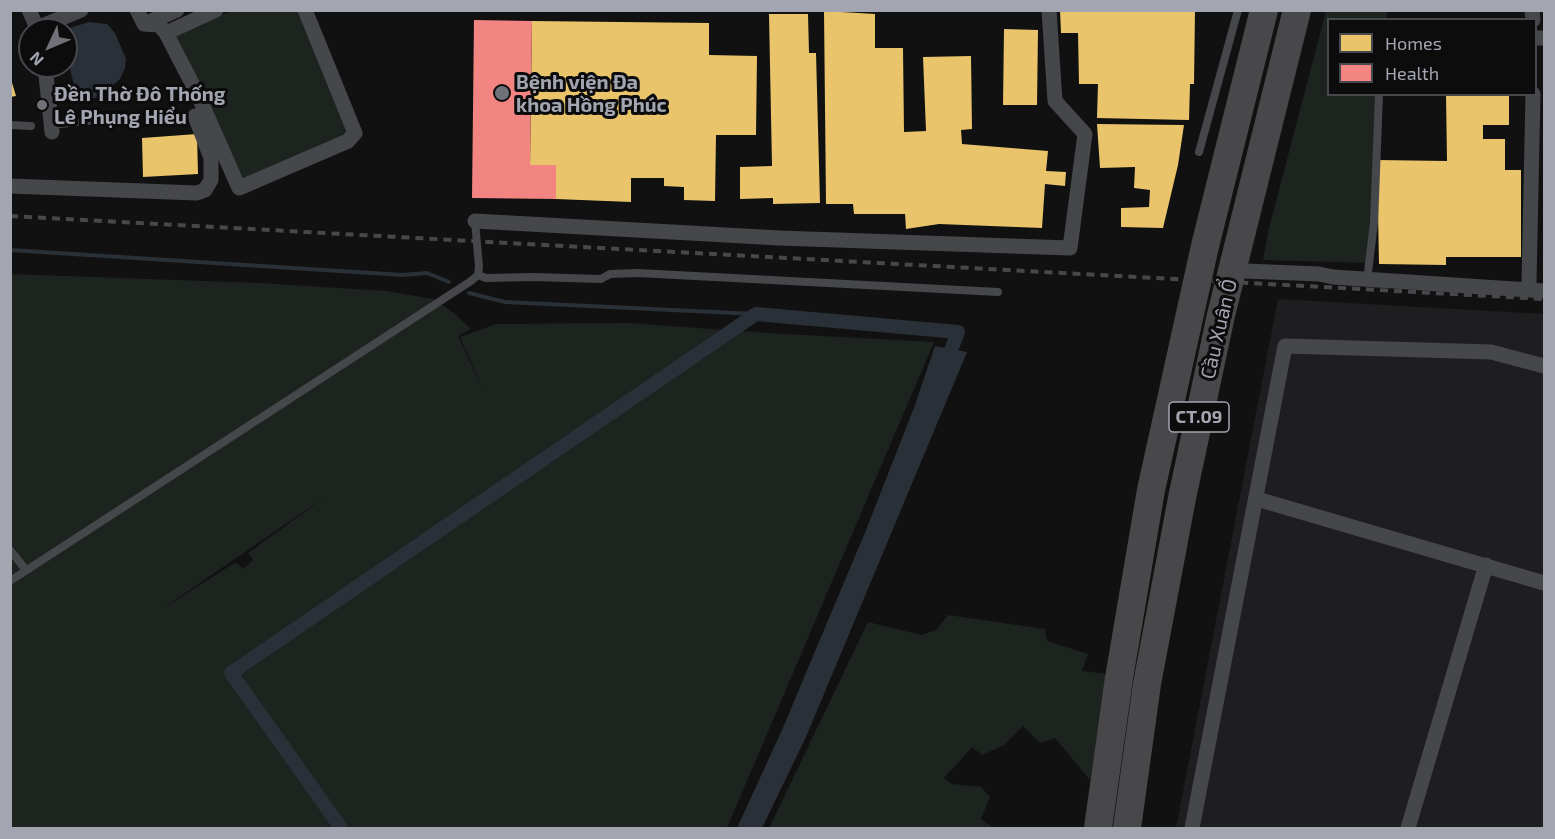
<!DOCTYPE html>
<html>
<head>
<meta charset="utf-8">
<style>
	body { margin:0 }
	#map { position:relative; width:1555px; height:839px; overflow:hidden; background:#111112; font-family:"Exo 2",sans-serif }
	canvas { display:block }
	.frame { position:absolute; inset:0; border:12px solid #a3a5b1; pointer-events:none }
	.legend { position:absolute; left:1327px; top:18px; width:210px; height:78px; box-sizing:border-box; background:#0c0c0d; border:2px solid #48494f; margin:0; padding:8px 10px; list-style:none; font-size:18px; color:#a3a5b1 }
	.legend li { display:flex; align-items:center; gap:12px; height:30px }
	.legend b { width:30px; border:2px solid #48494f }
	.north { position:absolute; left:18px; top:18px; width:60px; height:60px; box-sizing:border-box; background:#0c0c0d; border:2px solid #48494f; border-radius:50%; rotate:226deg; font-size:16px; font-weight:700; line-height:24px; text-align:center; color:#a3a5b1 }
	.north::after { content:''; display:block; margin:auto; width:21px; height:27px; background:#707179; clip-path:polygon(50% 0,100% 100%,50% 72%,0 100%) }
</style>
</head>
<body>
<div id="map">
<canvas width="1555" height="839"></canvas>
<div class="frame"></div>
<ul class="legend">
<li><b style="height:16px;background:#e9c46a"></b>Homes</li>
<li><b style="height:16px;background:#f28482"></b>Health</li>
</ul>
<div class="north">N</div>
</div>
<script>
const context = document.querySelector('canvas').getContext('2d');
context.lineJoin = 'round';
function fillPath(path, color) { context.fillStyle = color; context.fill(path, 'evenodd'); }
const shape = rows => new Path2D(rows.map(r => 'M' + r).join(''));
function trace(path, color, width, dash) { context.strokeStyle = color; context.lineWidth = width; context.lineCap = dash ? 'butt' : 'round'; context.setLineDash(dash || []); context.stroke(path); }
function write(font, color, halo, rows, align = 'center') {
  context.font = font + ' "Exo 2",sans-serif'; context.lineWidth = 6; context.setLineDash([]); context.textBaseline = 'middle'; context.strokeStyle = halo; context.fillStyle = color; for (const [text, x, y, turn = 0] of rows) {
    context.save(); context.translate(x, y); context.rotate((+turn || 0) * Math.PI / 180); context.textAlign = isNaN(turn) ? turn : align; if (halo) context.strokeText(text, 0, 0); context.fillText(text, 0, 0); context.restore();
  }
}
fillPath(shape([
	[1278,299,1544,314,1544,828,1176,828]
]), '#1e1e20');
fillPath(shape([
	[230,11,301,11,350,132,239,180,175,36],
	[1326,11,1387,11,1387,19,1328,20,1328,94,1382,95,1371,263,1263,260,1269,228],
	[10,274,260,283,386,291,433,299,454,313,471,329,458,336,484,392,460,337,496,324,628,323,767,333,934,342,727,828,11,828],
	[328,495,248,553,253,560,243,569,236,562,162,609],
	[948,615,1045,629,1047,641,1088,654,1082,671,1107,674,1090,780,1055,738,1040,743,1023,726,1004,745,982,755,972,747,944,778,952,784,981,787,990,797,981,819,994,828,769,828,868,622,921,635,936,630]
]), '#1d231f');
fillPath(shape([
	[89,22,107,24,115,33,126,59,125,68,120,79,102,95,89,100,78,101,66,53,66,30,63,30],
	[935,346,967,352,806,737,762,828,737,828,782,730,866,530,915,405]
]), '#2a3037');
fillPath(shape([
	[1060,10,1195,10,1194,84,1190,84,1189,120,1097,118,1098,84,1079,84,1078,33,1061,33],
	[824,11,875,14,875,48,903,48,904,132,926,131,923,57,971,56,972,129,961,130,962,144,1048,151,1046,171,1066,172,1065,186,1045,184,1042,228,939,224,906,229,905,214,854,214,853,204,826,204],
	[769,14,808,14,809,53,816,53,820,203,773,204,773,198,740,199,740,167,772,166],
	[532,21,709,23,709,55,757,56,756,135,716,135,715,201,684,200,684,187,664,186,664,178,631,178,631,202,556,199,556,165,530,165],
	[1004,29,1038,30,1037,105,1003,105],
	[10,76,16,96,10,97],
	[1446,94,1509,94,1509,125,1483,125,1483,139,1505,139,1505,170,1521,170,1521,257,1446,257,1446,265,1379,264,1377,160,1447,161],
	[1097,124,1184,125,1178,165,1163,228,1121,227,1121,208,1149,207,1150,190,1134,188,1135,167,1100,168],
	[197,134,198,174,143,177,142,138]
]), '#e9c46a');
fillPath(shape([
	[474,20,532,21,530,165,556,165,556,199,472,198]
]), '#f28482');
trace(shape([
	[10,250,403,275,427,273,449,282],
	[469,293,505,302,756,314]
]), '#2a3037', 4);
trace(shape([
	[341,828,231,673,756,314,958,332,945,366]
]), '#2a3037', 14);
trace(shape([
	[10,125,31,126],
	[52,125,128,116],
	[1199,152,1238,10],
	[478,275,486,278,533,277,601,279,610,274,638,273,998,292],
	[1367,280,1374,223,1379,94],
	[10,550,26,570],
	[10,581,471,281,478,275,479,267,475,221]
]), '#46474a', 8);
trace(shape([
	[29,10,38,30],
	[137,10,144,24,159,25,166,33,197,93,239,188,348,141,355,133,305,10],
	[1532,10,1533,20],
	[147,23,177,10],
	[37,28,81,10],
	[166,33,216,10],
	[1536,38,1544,38],
	[45,66,52,132],
	[10,186,197,193,205,190,211,180,211,158,195,116],
	[475,221,779,238,1070,248,1085,134,1055,101,1049,10],
	[1245,271,1319,274,1333,277,1544,291],
	[1529,282,1533,94],
	[1257,499,1544,583],
	[1192,828,1285,346,1491,352,1544,366],
	[1408,828,1486,565]
]), '#46474a', 15);
trace(shape([
	[10,216,1544,299]
]), '#48484b', 4, [8, 6]);
trace(shape([
	[1098,828,1119,678,1151,490,1205,246,1264,10],
	[1127,828,1147,684,1182,498,1221,315,1297,10]
]), '#48484b', 28);
for (const [x, y, r, color] of [
	[502,93,8,"#707179"],
	[42,105,6,"#707179"]
]) { const dot = new Path2D(); dot.arc(x, y, r, 0, 2 * Math.PI); context.fillStyle = color; context.fill(dot); trace(dot, '#0c0c0d', 2); }
for (const [x, y, w] of [
	[1199,417,60]
]) { const box = new Path2D(); box.roundRect(x - w / 2, y - 15, w, 30, 4.5); context.fillStyle = '#0c0c0d'; context.fill(box); trace(box, '#a3a5b1', 1.5); }
write('bold 18px', '#a3a5b1', null, [
	["CT.09",1199,417]
]);
write('bold 20px', '#a3a5b1', '#0c0c0d', [
	["Bệnh viện Đa",516,82],
	["khoa Hồng Phúc",516,105],
	["Đền Thờ Đô Thống",54,94],
	["Lê Phụng Hiểu",54,117]
], 'left');
write('20px', '#a3a5b1', '#0c0c0d', [
	["Cầu Xuân Ổ",1219,329,-77]
]);
</script>
</body>
</html>
